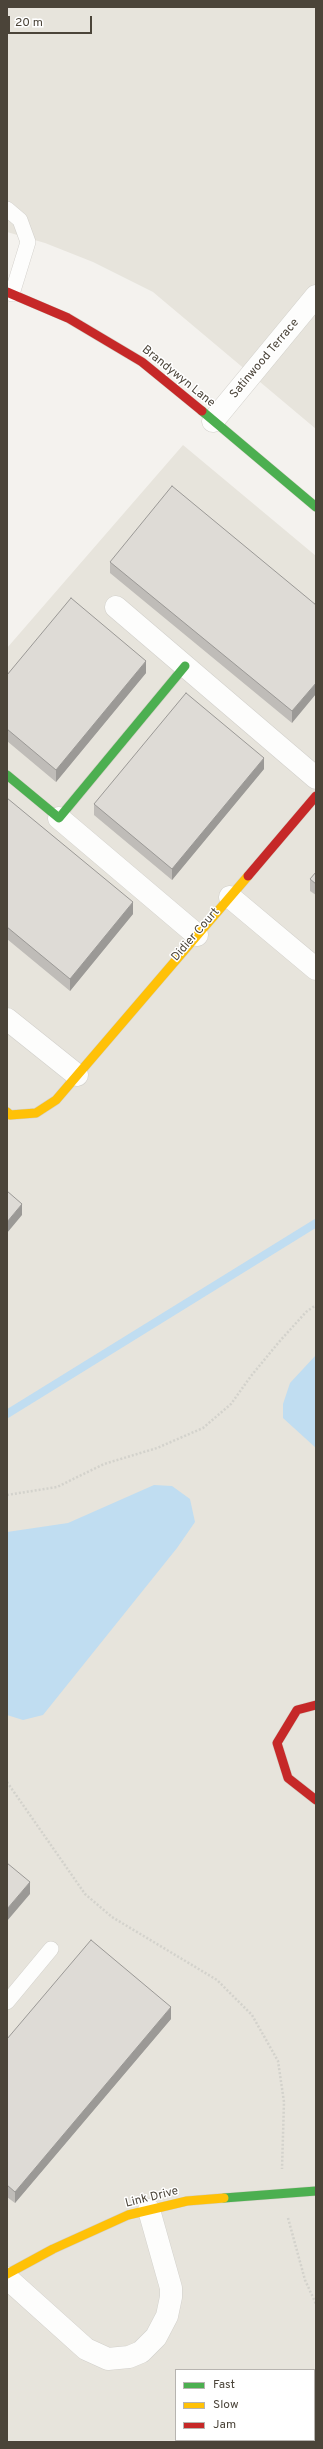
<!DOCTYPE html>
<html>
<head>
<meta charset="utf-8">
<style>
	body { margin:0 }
	#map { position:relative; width:323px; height:2449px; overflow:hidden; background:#f4f2ee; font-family:Overpass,sans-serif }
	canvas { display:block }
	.frame { position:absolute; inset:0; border:8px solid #4b4439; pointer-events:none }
	.legend { position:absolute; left:175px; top:2369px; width:140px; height:72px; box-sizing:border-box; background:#fff; border:1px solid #b7b4b0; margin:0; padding:5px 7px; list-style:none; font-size:12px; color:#4b4439 }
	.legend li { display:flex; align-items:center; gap:8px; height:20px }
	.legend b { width:20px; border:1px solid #b7b4b0 }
	.scale { position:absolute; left:8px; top:16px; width:84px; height:18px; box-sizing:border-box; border:2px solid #4b4439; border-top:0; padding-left:5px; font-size:12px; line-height:14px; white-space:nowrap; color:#4b4439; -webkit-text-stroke:3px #fff; paint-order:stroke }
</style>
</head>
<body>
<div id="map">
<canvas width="323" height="2449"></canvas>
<div class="frame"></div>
<ul class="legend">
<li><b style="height:5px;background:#4caf50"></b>Fast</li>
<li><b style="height:5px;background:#ffc107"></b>Slow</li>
<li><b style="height:5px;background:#c62828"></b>Jam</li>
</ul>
<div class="scale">20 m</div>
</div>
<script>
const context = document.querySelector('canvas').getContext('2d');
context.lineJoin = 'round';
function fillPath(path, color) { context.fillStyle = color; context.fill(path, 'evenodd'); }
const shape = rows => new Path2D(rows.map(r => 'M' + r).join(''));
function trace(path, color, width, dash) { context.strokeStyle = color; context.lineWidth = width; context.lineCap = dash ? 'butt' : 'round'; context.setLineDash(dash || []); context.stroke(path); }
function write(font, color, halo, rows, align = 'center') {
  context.font = font + ' Overpass,sans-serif'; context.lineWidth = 3; context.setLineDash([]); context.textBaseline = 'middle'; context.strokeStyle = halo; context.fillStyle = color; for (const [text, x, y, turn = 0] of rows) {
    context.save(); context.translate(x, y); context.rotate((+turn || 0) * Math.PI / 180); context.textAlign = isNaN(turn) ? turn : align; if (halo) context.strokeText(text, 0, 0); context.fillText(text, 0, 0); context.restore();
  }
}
fillPath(shape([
	[7,7,316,7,316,429,153,292,93,262,45,243,7,232],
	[183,445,316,556,316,2442,7,2442,7,648],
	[176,2370,314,2370,314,2440,176,2440]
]), '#e7e4dc');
fillPath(shape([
	[316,1355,316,1448,283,1418,283,1404,290,1383],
	[154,1485,172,1486,190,1499,195,1522,177,1548,43,1715,23,1720,7,1715,7,1532,68,1523]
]), '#c0ddf1');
trace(shape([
	[7,1414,316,1223]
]), '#c0ddf1', 8);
const lane = shape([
	[7,209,20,220,28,242,12,294],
	[7,2002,51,1949]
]);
const street = shape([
	[213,421,316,296],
	[116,607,316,778],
	[59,818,197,935],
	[230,897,316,969],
	[7,1019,77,1075],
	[7,2278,86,2349,108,2359,129,2357,141,2352,156,2337,167,2316,171,2297,171,2288,149,2210]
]);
const fast = shape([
	[202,411,316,507],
	[7,775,59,818,185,666],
	[224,2198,316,2191]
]);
const slow = shape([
	[7,1112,10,1115,36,1113,56,1100,248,876],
	[7,2274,53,2249,128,2215,187,2201,224,2198]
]);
const jam = shape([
	[7,292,68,318,142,362,202,411],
	[248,876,316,796],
	[316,1705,297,1710,277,1743,288,1778,316,1800]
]);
trace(lane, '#d2d0cb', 16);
trace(street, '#d2d0cb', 23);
trace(fast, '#d3cfc5', 10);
trace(slow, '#d3cfc5', 10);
trace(jam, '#d3cfc5', 10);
trace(shape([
	[7,1495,57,1487,104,1464,157,1448,203,1428,231,1404,251,1376,279,1342,306,1312,316,1305],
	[7,1782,85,1894,112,1917,217,1980,252,2015,278,2061,284,2102,282,2169],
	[288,2218,305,2280,316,2304]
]), '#d3d2cc', 2.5, [2, 2]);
trace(lane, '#fdfdfc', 15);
trace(street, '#fdfdfc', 22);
trace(fast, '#4caf50', 9);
trace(slow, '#ffc107', 9);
trace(jam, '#c62828', 9);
fillPath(shape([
	[110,562,316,605,292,723,110,573],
	[146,673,56,782,7,741,7,675],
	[264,769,172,880,94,815,94,804],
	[7,798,133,914,70,991,7,939],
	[316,872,316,895,310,891,310,879],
	[171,2019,15,2203,7,2197,7,2039]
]), '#bfbcb8');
fillPath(shape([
	[146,661,146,673,56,782,56,770],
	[316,683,316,694,292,723,292,711],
	[264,758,264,769,172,880,172,869],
	[133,902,133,914,70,991,70,979],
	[22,1204,22,1215,7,1233,7,1222],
	[30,1882,30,1894,7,1921,7,1909],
	[171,2007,171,2019,15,2203,15,2192]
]), '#9b9996');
const building = shape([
	[172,486,316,605,316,683,292,711,110,562,172,486],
	[71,598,146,661,56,770,7,729,7,675,71,598],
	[186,693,264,758,172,869,94,804,186,693],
	[7,798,133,902,70,979,7,927,7,798],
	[316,872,316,884,310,879,316,872],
	[7,1191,22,1204,7,1222,7,1191],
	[7,1863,30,1882,7,1909,7,1863],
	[91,1940,171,2007,15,2192,7,2185,7,2039,91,1940]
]);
fillPath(building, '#dedbd6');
trace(building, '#9b9996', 1);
write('12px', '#4b4439', '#fff', [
	["Satinwood Terrace",265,359,-50],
	["Brandywyn Lane",178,377,39],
	["Didier Court",196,935,-49],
	["Link Drive",152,2198,-14]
]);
</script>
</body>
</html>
